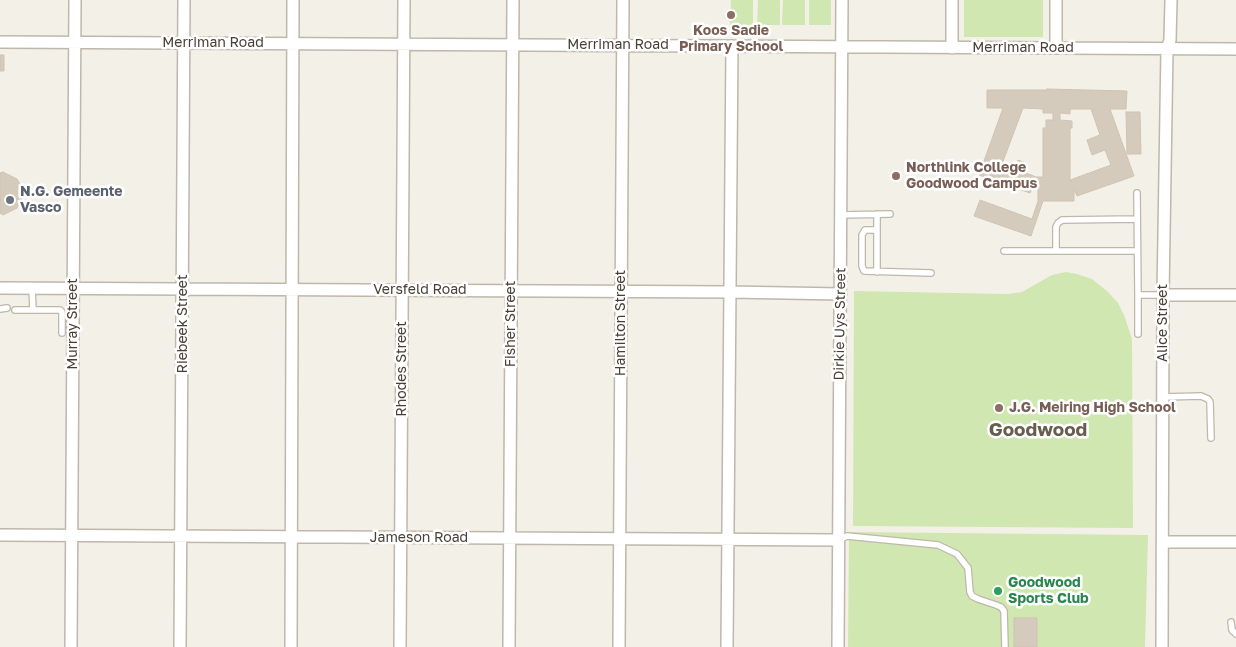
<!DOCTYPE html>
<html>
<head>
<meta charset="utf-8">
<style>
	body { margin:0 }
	canvas { display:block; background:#f3f0e8 }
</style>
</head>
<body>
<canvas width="1236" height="647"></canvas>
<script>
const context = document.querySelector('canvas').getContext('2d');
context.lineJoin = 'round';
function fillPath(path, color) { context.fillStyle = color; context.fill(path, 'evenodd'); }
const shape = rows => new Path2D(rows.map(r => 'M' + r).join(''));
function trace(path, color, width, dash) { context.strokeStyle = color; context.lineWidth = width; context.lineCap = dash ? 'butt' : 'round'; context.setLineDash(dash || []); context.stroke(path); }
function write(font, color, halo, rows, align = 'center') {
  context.font = font + ' "Golos Text",sans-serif'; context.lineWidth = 5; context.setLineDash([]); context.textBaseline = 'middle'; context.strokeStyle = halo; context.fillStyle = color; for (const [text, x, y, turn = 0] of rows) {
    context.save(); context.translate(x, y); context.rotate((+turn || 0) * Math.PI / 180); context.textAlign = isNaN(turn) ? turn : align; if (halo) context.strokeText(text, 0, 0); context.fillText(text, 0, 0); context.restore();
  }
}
fillPath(shape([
	[731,0,753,0,753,25,730,25],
	[758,0,780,0,780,25,757,25],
	[783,0,805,0,805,25,782,25],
	[809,0,831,0,831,25,809,25],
	[964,0,1043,0,1043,37,964,37],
	[1066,272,1077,274,1092,279,1107,291,1118,303,1124,315,1132,339,1133,528,853,526,854,291,1008,294,1022,292,1052,275],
	[849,532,1148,535,1145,647,848,647]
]), '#d0e7b1');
const building = shape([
	[0,55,4,55,4,71,0,71,0,55],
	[1047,89,1127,91,1126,109,1110,109,1134,176,1077,196,1074,189,1074,201,1043,201,1031,236,974,216,980,200,1032,219,1038,201,1038,182,1035,182,1030,193,979,175,1003,108,987,108,987,90,1047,90,1047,89],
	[1023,108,1043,109,1043,113,1053,113,1053,120,1046,120,1046,128,1043,128,1043,177,1036,177,1021,171,1024,162,1018,160,1015,169,1002,164,1023,108],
	[1070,109,1091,109,1100,135,1087,140,1092,155,1105,150,1111,165,1070,180,1072,182,1070,182,1070,128,1072,128,1072,121,1060,120,1060,113,1070,114,1070,109],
	[1126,112,1140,112,1141,154,1127,154,1126,112],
	[3,172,17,179,25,193,17,208,3,215,0,213,0,173,3,172],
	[1014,618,1037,618,1037,647,1014,647,1014,618]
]);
fillPath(building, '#d5cbbd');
trace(building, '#d0c3b0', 1);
const service = shape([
	[1137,193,1138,295],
	[877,214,877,272],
	[841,215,890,214],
	[877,230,865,230,862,235,862,266,864,271,931,273],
	[1004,251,1137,251],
	[1056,251,1056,227,1058,223,1062,220,1137,219],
	[32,288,33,310],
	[0,309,7,308],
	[15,310,60,310,62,312,62,333],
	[1138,334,1138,295,1163,295],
	[1163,397,1201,396,1208,399,1210,402,1211,438],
	[839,540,847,536,928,544,938,545,957,554,968,568,970,592,972,596,978,599,996,605,1001,607,1004,611,1005,647],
	[1231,622,1232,630,1236,634]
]);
const minor = shape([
	[0,42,1236,49],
	[952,48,952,0],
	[1056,48,1056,0],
	[0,288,730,292,841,294],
	[1163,295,1236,295],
	[0,535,838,540],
	[1163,542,1236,542],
	[71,647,75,0],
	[180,647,184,0],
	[291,647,293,0],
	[400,647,404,0],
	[509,647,513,0],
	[619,647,623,0],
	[727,647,732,46],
	[838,647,842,0],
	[1162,647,1163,295,1167,49,1170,40,1171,0]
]);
trace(service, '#bfb7aa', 8);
trace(minor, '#bfb7aa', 14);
trace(service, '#fff', 5.5);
trace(minor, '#fff', 11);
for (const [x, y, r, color] of [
	[731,15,5,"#8d6e63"],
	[896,176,5,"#8d6e63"],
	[10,200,5,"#6b7280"],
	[999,408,5,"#8d6e63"],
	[998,591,5,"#2e9e5b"]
]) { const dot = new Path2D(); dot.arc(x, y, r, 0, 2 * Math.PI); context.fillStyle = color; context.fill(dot); trace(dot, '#fff', 2); }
write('bold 14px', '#785e54', '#fff', [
	["Koos Sadie",731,31,"center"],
	["Primary School",731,47,"center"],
	["Northlink College",906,168],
	["Goodwood Campus",906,184],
	["J.G. Meiring High School",1009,408]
], 'left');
write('14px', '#474036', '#fff', [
	["Merriman Road",213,43],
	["Merriman Road",618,45],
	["Merriman Road",1023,48],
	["Versfeld Road",420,290],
	["Hamilton Street",621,323,-90],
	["Alice Street",1163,323,-90],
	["Murray Street",73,324,-90],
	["Riebeek Street",183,324,-90],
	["Fisher Street",511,324,-90],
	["Dirkie Uys Street",840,324,-89],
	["Rhodes Street",402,369,-90],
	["Jameson Road",419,538]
]);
write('bold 14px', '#5b616d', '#fff', [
	["N.G. Gemeente",20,192],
	["Vasco",20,208]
], 'left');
write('bold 14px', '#27864d', '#fff', [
	["Goodwood",1008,583],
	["Sports Club",1008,599]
], 'left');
write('bold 19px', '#695e4e', '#fff', [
	["Goodwood",1038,430]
]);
</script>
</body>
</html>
